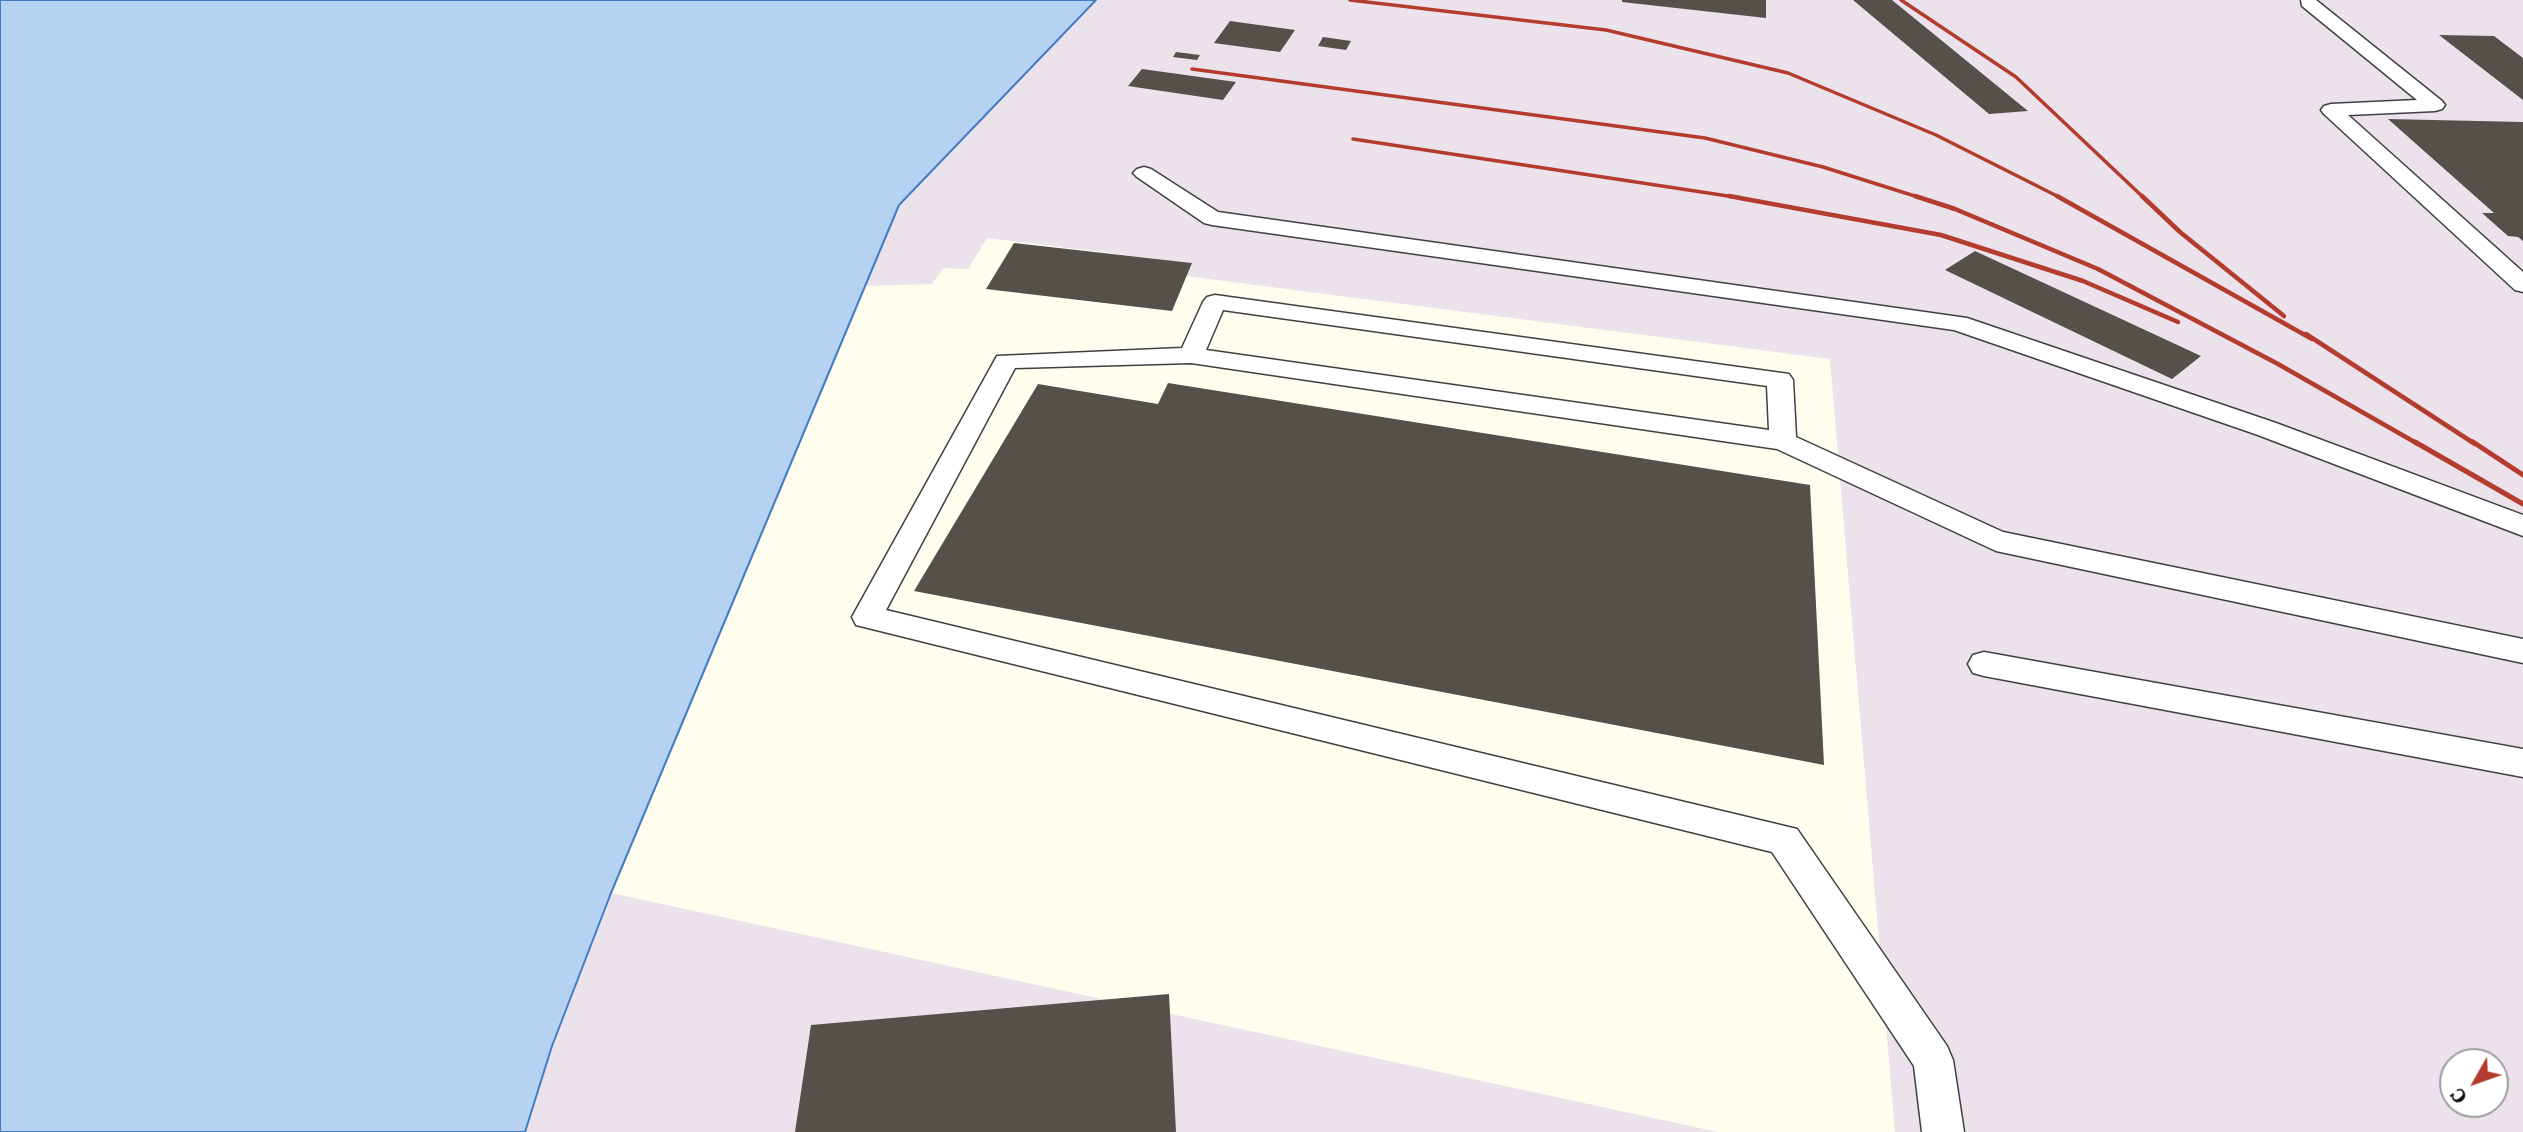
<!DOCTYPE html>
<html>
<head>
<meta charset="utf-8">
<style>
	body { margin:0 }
	#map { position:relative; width:2523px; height:1132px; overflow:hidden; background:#fefdee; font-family:"Roboto Serif",serif }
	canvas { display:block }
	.north { position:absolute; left:2439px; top:1048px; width:70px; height:70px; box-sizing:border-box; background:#fff; border:2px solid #9e9e9e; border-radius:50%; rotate:230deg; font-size:19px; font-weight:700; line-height:28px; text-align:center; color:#0d0d0d }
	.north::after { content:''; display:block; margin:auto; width:24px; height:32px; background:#b43c2e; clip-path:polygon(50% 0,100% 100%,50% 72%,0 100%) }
</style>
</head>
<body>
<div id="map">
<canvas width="2523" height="1132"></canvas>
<div class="north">С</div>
</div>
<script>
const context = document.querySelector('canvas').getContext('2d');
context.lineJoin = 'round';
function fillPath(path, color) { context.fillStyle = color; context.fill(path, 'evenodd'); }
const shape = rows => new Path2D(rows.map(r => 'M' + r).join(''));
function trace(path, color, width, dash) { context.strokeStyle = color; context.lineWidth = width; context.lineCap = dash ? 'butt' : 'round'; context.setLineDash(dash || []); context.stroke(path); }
fillPath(shape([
	[1075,0,2523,0,2523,1132,1895,1132,1830,359,1186,276,1192,263,987,238,968,269,943,268,932,284,863,286,873,264,841,263],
	[2453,1062,2495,1062,2495,1104,2453,1104],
	[611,893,1718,1132,525,1132,552,1046]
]), '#ebe2eb');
const water = shape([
	[0,0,1096,0,899,205,611,893,552,1046,525,1132,0,1132,0,0]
]);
fillPath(water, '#b6d2f2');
trace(water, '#417cc4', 2);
fillPath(shape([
	[1622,0,1766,0,1766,18,1622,2],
	[1853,0,1892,0,2028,111,1989,114],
	[1230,21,1295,30,1280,52,1214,43],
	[2439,35,2494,36,2523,58,2523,100],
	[1323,37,1351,41,1346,50,1318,46],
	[1176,52,1200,55,1197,60,1173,57],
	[1142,69,1236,82,1223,100,1128,86],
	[2388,119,2523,122,2523,241,2518,237,2508,236,2482,213,2494,213],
	[1014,243,1192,263,1172,311,986,289],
	[1975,251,2201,356,2172,379,1945,270],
	[1168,383,1810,485,1824,765,914,591,1038,384,1158,404],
	[1169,994,1176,1132,795,1132,811,1025]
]), '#55504a');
const service = shape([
	[2301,0,2316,0,2442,101,2445,105,2442,109,2435,111,2348,115,2523,272,2523,292,2515,290,2324,114,2321,110,2324,106,2331,104,2417,100,2302,6,2301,0],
	[1144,167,1151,169,1218,212,1967,318,2276,423,2523,515,2523,536,2258,435,1954,330,1212,225,1204,223,1137,177,1133,173,1137,169,1144,167],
	[1215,295,1789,374,1793,380,1796,437,2003,532,2523,639,2523,663,1996,551,1777,449,1191,363,1015,368,886,610,1797,829,1947,1046,1953,1060,1964,1132,1922,1132,1914,1066,1772,852,856,625,852,617,997,356,1182,348,1203,302,1207,297,1215,295],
	[1223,310,1767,386,1769,430,1206,350,1223,310],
	[1984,652,2523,749,2523,777,1984,676,1973,673,1968,664,1973,655,1984,652]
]);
trace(service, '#404040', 3);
fillPath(service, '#fff');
trace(shape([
	[1350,0,1606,30,1788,73,1936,135,2061,198],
	[1901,0,2016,77,2144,198],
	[1192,69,1705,138,1823,167,1921,198],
	[1353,139,1741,198]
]), '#b43c2e', 3.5);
trace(shape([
	[1729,196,1941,235,2083,281,2178,322],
	[1915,196,1955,209,2098,269,2278,364,2418,444],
	[2057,196,2312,339],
	[2142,196,2180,232,2284,316],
	[2306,334,2475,444]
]), '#b43c2e', 4.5);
trace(shape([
	[2415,442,2523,504],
	[2473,442,2523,475]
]), '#b43c2e', 5);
</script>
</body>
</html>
